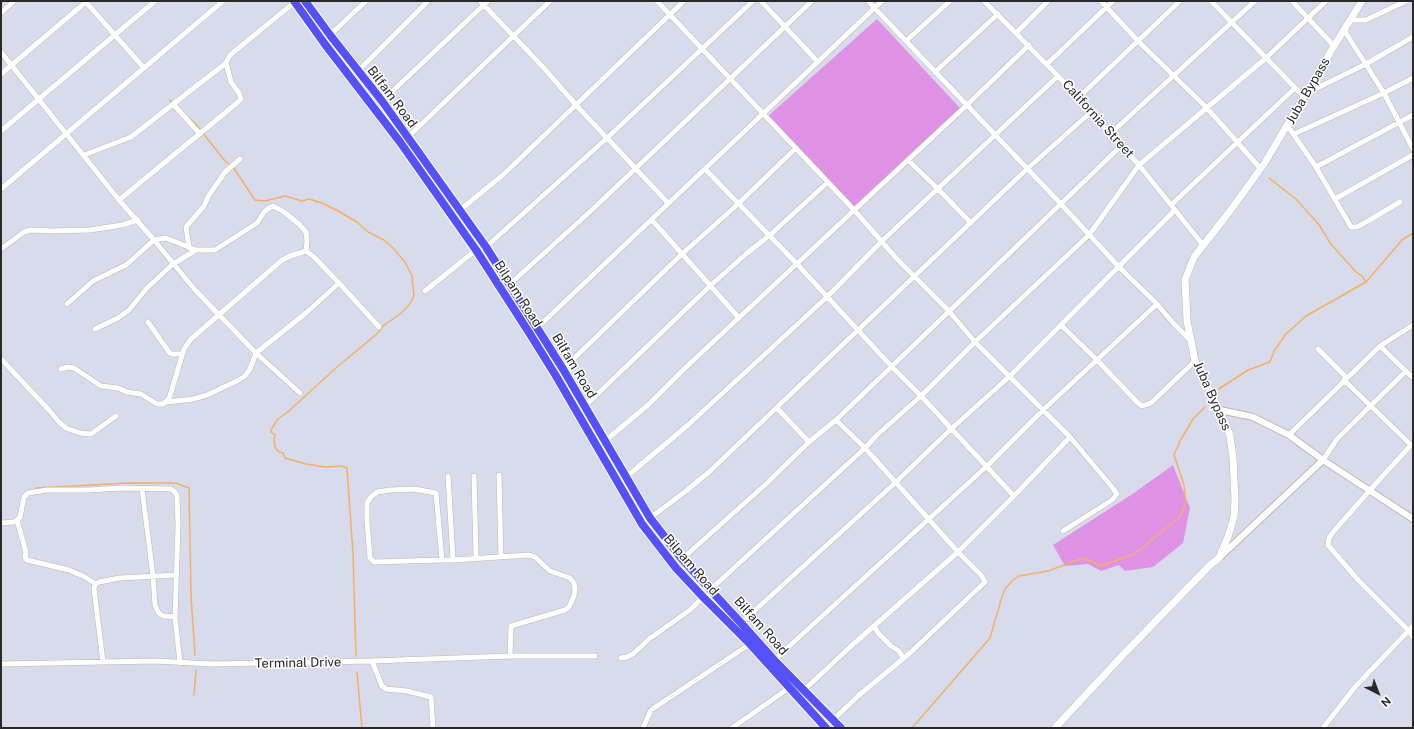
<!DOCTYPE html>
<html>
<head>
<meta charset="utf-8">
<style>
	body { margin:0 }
	#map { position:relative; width:1414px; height:729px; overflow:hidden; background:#d8dbeb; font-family:"Public Sans",sans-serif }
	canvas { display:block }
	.frame { position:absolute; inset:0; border:2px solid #282828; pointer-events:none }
	.north { position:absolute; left:1358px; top:673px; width:40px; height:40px; -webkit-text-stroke:3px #fff; paint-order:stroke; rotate:138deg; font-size:11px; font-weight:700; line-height:16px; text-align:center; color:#282828 }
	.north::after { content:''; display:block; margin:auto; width:14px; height:18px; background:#282828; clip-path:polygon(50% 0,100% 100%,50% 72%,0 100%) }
</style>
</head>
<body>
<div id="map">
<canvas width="1414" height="729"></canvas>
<div class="frame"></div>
<div class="north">N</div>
</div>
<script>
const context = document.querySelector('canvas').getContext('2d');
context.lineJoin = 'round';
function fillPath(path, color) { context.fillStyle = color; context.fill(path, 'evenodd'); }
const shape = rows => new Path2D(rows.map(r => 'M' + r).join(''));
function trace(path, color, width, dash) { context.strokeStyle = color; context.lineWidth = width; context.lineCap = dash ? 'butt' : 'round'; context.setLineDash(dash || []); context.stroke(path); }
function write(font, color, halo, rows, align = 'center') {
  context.font = font + ' "Public Sans",sans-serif'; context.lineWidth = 3; context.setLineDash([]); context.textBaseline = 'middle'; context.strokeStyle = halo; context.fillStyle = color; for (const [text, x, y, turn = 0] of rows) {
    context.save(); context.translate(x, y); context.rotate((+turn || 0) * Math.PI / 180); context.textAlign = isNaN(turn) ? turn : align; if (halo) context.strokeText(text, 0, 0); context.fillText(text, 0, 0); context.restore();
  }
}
fillPath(shape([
	[877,19,960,108,852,208,767,117],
	[1173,465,1190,508,1183,543,1153,567,1125,571,1119,565,1101,571,1088,564,1065,566,1053,545,1134,493]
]), '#df91e6');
trace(shape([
	[170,100,173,103],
	[189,118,195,123,225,161,230,165],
	[233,167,255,200,265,201,285,196,302,201,309,199,322,203,340,212,357,222,368,232,384,240,393,248,405,262,412,276,414,296,409,305,400,314,383,326,378,333,337,367,290,410,277,420,271,430,271,432,275,435,274,440,275,447,279,452,283,453,285,458,306,464,325,467,341,466,347,468,353,553,356,656],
	[1269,178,1296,199,1320,226,1330,243,1356,272,1362,276,1366,282],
	[1219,389,1248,370,1270,362,1274,351,1286,334,1306,316,1366,282,1402,240,1413,233],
	[36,488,129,483,176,483,189,488,191,596,195,655],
	[357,672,362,728],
	[194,695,196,670],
	[912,728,990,638,1001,600,1005,589,1013,580,1019,576,1048,571,1083,558,1101,566,1134,554,1180,517,1186,503,1184,485,1174,455,1180,441,1193,419,1205,407]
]), '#f5af64', 1.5);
const minor = shape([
	[85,1,144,68],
	[480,1,543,67,576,105,668,203],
	[657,1,855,211,897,259,948,310,975,342,1070,437,1112,487,1117,494,1112,500,1063,531],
	[761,1,818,62],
	[868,1,1060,203,1119,267,1157,304,1174,324,1191,341],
	[984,1,1058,76,1139,165,1203,245],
	[1101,1,1138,41,1207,108,1260,168],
	[1211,1,1304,97],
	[1292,1,1334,46],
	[1,13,14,1],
	[1350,20,1366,20,1406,1],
	[1344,30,1384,93,1413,149],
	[1016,33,1048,1],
	[330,35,366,1],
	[906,41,950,1],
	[1,52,119,200,154,240,196,291,256,353,300,393],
	[1047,64,1113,1],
	[358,71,428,1],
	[935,72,998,14],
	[1,74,87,1],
	[1307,93,1366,64,1413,37],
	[1078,98,1180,1],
	[382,101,488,1],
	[173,104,200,134],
	[1287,125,1316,167,1351,227,1357,227,1368,221,1400,202],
	[1,131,155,1],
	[1110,134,1255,1],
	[1294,134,1384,93,1413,78],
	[408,137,550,1],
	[84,155,131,137,226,63],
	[908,160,938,189,971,223],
	[1316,167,1413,115],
	[705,169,797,264,891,366,921,396,1014,496],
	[1,189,223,1],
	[1335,199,1413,155],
	[119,200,237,103,241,99,239,93,231,82,226,63,230,55,296,1],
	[1171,205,1295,88],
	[452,215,460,210,504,174,684,1],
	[652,220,739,318],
	[486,247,607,138,753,1],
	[189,248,186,227,204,206,209,195,225,172,240,159],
	[1,249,24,232,31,230,53,231,90,230,122,225,138,220],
	[510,284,594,208,812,1],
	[425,291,476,250],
	[67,304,93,281,126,265,154,240,166,238,196,250,215,250,257,223,264,212,269,208,273,206,284,212,299,224,306,232,307,241,306,251],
	[148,322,169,352,171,354,182,354],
	[1061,325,1097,360,1138,403,1142,406,1151,403,1195,361],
	[537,328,882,1],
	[95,329,118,318,129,310,147,288,173,264,196,250],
	[1380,346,1413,325],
	[1318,349,1347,378],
	[1,359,49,410,59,422,66,428,80,433,91,434,116,416],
	[61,369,68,367,74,368,101,386,118,388,127,392,141,394,157,404,163,404,169,399,184,349,191,339,281,261,290,256,306,251,313,256,339,283,379,327],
	[563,369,682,254,738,204,796,148],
	[1344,380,1411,445,1370,490,1334,531,1329,538,1328,545,1359,581,1409,631,1413,637],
	[167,402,193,399,207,395,237,381,245,376,250,369,256,353,306,313,339,283],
	[584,407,710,286,746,254,770,235,828,182],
	[777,408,809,442],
	[1289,435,1380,346,1413,378],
	[605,441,648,405,684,369,967,105,1029,45],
	[1323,460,1337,439,1406,371],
	[499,475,501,557],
	[448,476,453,560],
	[474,476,476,558],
	[625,478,688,425,827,297,882,241,1058,76],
	[142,489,153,576,155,605,158,612,161,615,164,616,175,617],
	[17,520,26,552,25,557,27,560,69,570,85,577,96,584],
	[1,523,14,522,17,520,20,517,24,497,28,493,47,490,89,490,122,488,171,489,174,491,177,495,178,525,175,617,180,663],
	[642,524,686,491,709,472,1027,169,1091,112],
	[682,559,766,484,809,442,836,420,1121,146],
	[442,560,436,493,414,489,390,490,377,492,371,497,367,503,367,521,370,558,374,562,442,560,453,560,529,555,535,557,550,571,570,578,574,583,575,589,574,596,569,607,565,610,511,626,510,656],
	[711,589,865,448,877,435,921,396,975,342,1089,235,1139,165,1266,58,1326,1],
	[741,623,895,483,951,429,1010,376,1175,210],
	[874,626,878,633,891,646,899,651,903,658],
	[621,658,627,657,633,654,649,639,690,610,703,597],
	[774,660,987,466,1042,411,1157,304],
	[372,661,382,686,386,689,407,691,431,697,433,728],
	[103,662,94,588,96,584,99,582,120,578,176,575],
	[1,664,155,661,212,664,372,661,510,656,595,656],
	[804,690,850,647,958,552,1014,496,1070,437],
	[833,720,858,696,910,653,985,582,981,575,958,552,865,448,836,420],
	[643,728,651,710,750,644],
	[732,728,789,688],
	[1323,728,1355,687,1413,626]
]);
const tertiary = shape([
	[1220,410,1253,417,1289,435,1323,460,1413,519],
	[1221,556,1323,460]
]);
const secondary = shape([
	[1055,728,1120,658,1209,566,1219,558,1228,537,1234,517,1235,499,1233,458,1230,436,1225,422,1195,361,1187,321,1185,280,1194,257,1230,211,1264,164,1334,46,1362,1]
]);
const primary = shape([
	[294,1,324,43,400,142,476,250,530,334,556,376,642,524,676,568,703,597,750,644,826,728],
	[305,1,330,35,382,101,486,247,563,369,650,518,682,559,741,623,774,660,841,728]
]);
trace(minor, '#b8b9a9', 6);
trace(tertiary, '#b8b9a9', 8);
trace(secondary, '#b8b9a9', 8);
trace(primary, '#fff', 10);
trace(minor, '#fff', 5);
trace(tertiary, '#fff', 6);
trace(secondary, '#fff', 7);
trace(primary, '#5451f8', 8);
write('13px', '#282828', '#fff', [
	["Juba Bypass",1308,91,-60],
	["Bilfam Road",392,97,53],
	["California Street",1098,119,48],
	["Bilpam Road",518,294,57],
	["Bilfam Road",574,366,59],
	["Juba Bypass",1212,396,66],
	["Bilpam Road",691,565,49],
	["Bilfam Road",761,626,48],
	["Terminal Drive",298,663,-1]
]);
</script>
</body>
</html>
